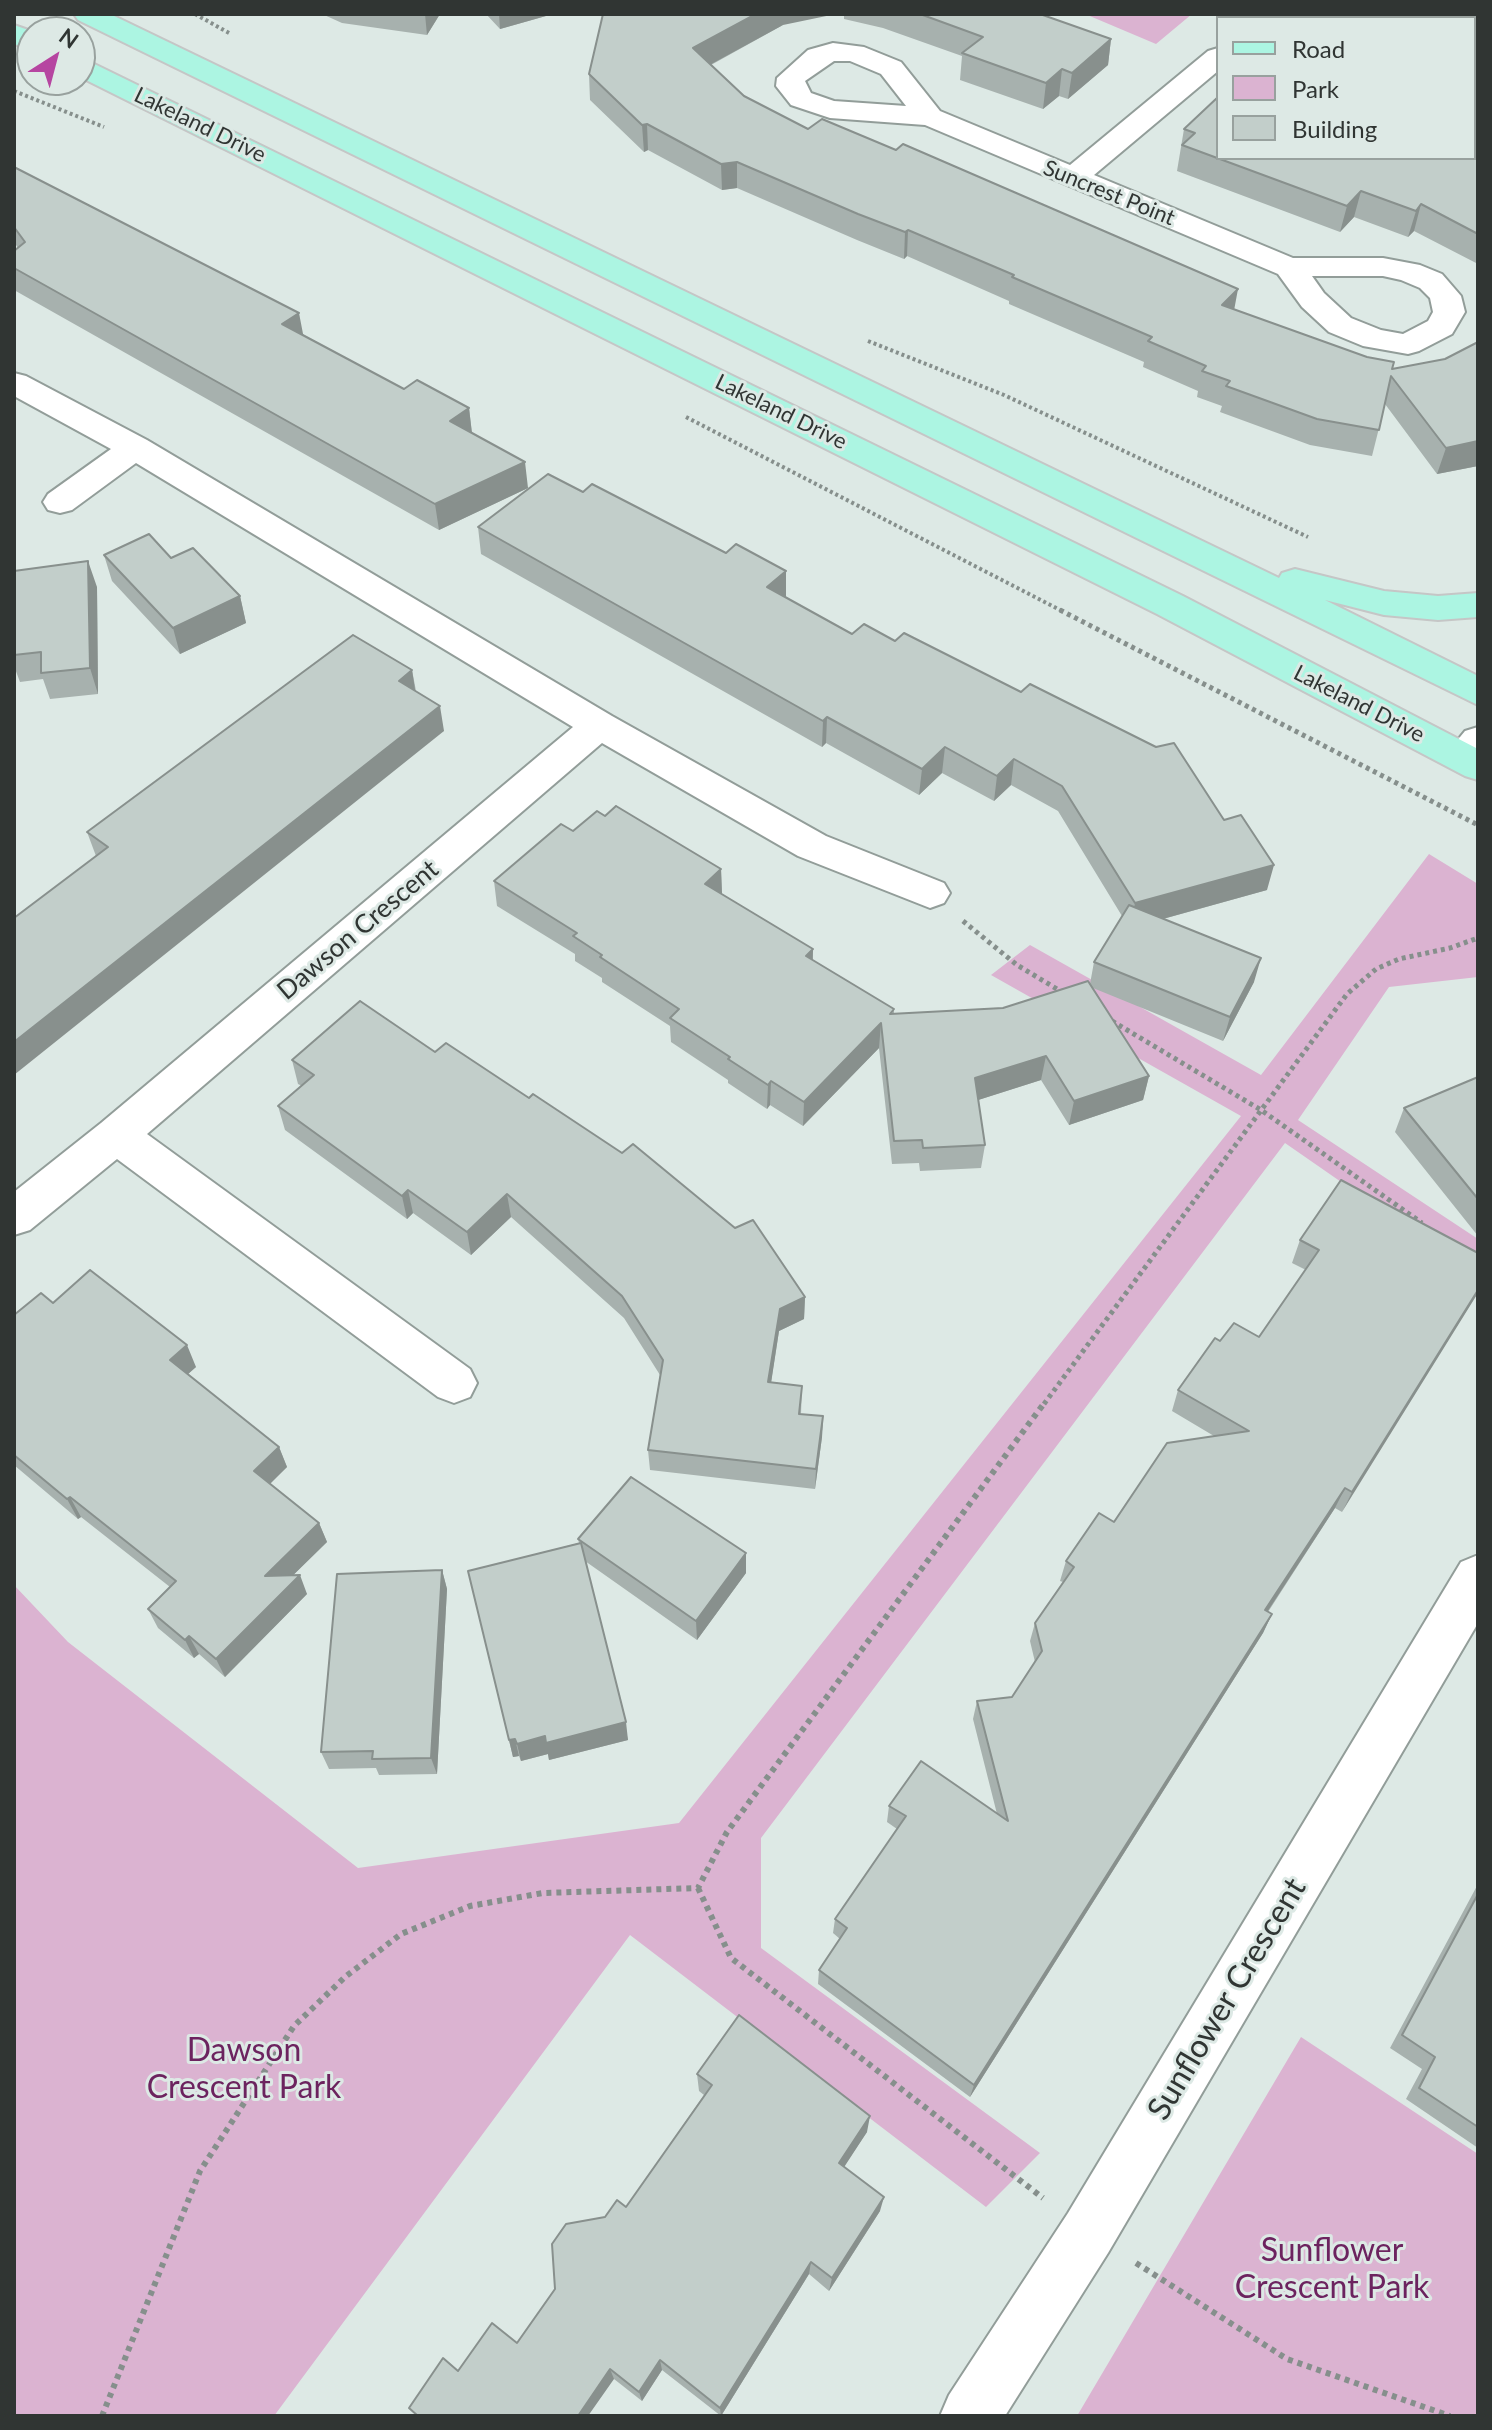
<!DOCTYPE html>
<html>
<head>
<meta charset="utf-8">
<style>
	body { margin:0 }
	#map { position:relative; width:1492px; height:2430px; overflow:hidden; background:#dde9e5; font-family:Lato,sans-serif }
	canvas { display:block }
	.frame { position:absolute; inset:0; border:16px solid #303533; pointer-events:none }
	.legend { position:absolute; left:1216px; top:16px; width:260px; height:144px; box-sizing:border-box; background:#dde9e5; border:2px solid #98a19e; margin:0; padding:10px 14px; list-style:none; font-size:24px; color:#303533 }
	.legend li { display:flex; align-items:center; gap:16px; height:40px }
	.legend b { width:40px; border:2px solid #98a19e }
	.north { position:absolute; left:16px; top:16px; width:80px; height:80px; box-sizing:border-box; background:#dde9e5; border:2px solid #98a19e; border-radius:50%; rotate:36deg; font-size:22px; font-weight:700; line-height:32px; text-align:center; color:#303533 }
	.north::after { content:''; display:block; margin:auto; width:28px; height:36px; background:#b645a1; clip-path:polygon(50% 0,100% 100%,50% 72%,0 100%) }
</style>
</head>
<body>
<div id="map">
<canvas width="1492" height="2430"></canvas>
<div class="frame"></div>
<ul class="legend">
<li><b style="height:10px;background:#acf5e2"></b>Road</li>
<li><b style="height:22px;background:#dbb3d1"></b>Park</li>
<li><b style="height:22px;background:#c2ceca"></b>Building</li>
</ul>
<div class="north">N</div>
</div>
<script>
const context = document.querySelector('canvas').getContext('2d');
context.lineJoin = 'round';
function fillPath(path, color) { context.fillStyle = color; context.fill(path, 'evenodd'); }
const shape = rows => new Path2D(rows.map(r => 'M' + r).join(''));
function trace(path, color, width, dash) { context.strokeStyle = color; context.lineWidth = width; context.lineCap = dash ? 'butt' : 'round'; context.setLineDash(dash || []); context.stroke(path); }
function write(font, color, halo, rows, align = 'center') {
  context.font = font + ' Lato,sans-serif'; context.lineWidth = 6; context.setLineDash([]); context.textBaseline = 'middle'; context.strokeStyle = halo; context.fillStyle = color; for (const [text, x, y, turn = 0] of rows) {
    context.save(); context.translate(x, y); context.rotate((+turn || 0) * Math.PI / 180); context.textAlign = isNaN(turn) ? turn : align; if (halo) context.strokeText(text, 0, 0); context.fillText(text, 0, 0); context.restore();
  }
}
fillPath(shape([
	[1085,14,1192,14,1156,44],
	[1429,854,1478,884,1478,977,1389,987,1298,1120,1478,1239,1478,1277,1285,1143,761,1838,761,1948,1040,2153,986,2207,630,1935,274,2416,14,2416,14,1585,68,1642,358,1868,679,1823,1241,1116,991,975,1030,945,1261,1075],
	[1301,2037,1478,2154,1478,2416,1077,2416]
]), '#dbb3d1');
const minor = shape([
	[1254,14,1284,14,1281,18,1251,18,1254,14],
	[1438,14,1474,14,1477,18,1474,22,1474,18,1441,18,1438,14],
	[833,43,864,47,901,62,940,111,1070,165,1208,51,1218,48,1218,71,1094,175,1293,258,1383,258,1420,265,1442,274,1461,296,1465,312,1452,334,1419,351,1408,354,1363,346,1329,332,1302,307,1278,274,925,125,830,118,791,105,776,86,777,78,808,50,833,43],
	[834,61,850,61,881,74,906,106,834,101,811,93,805,81,834,61],
	[1312,276,1383,276,1401,280,1420,288,1430,298,1433,312,1428,321,1403,334,1381,330,1351,318,1324,293,1312,276],
	[14,373,26,376,147,440,612,716,826,836,944,883,950,893,944,903,930,908,798,856,602,743,147,1134,470,1369,477,1383,470,1397,454,1403,438,1397,117,1159,30,1230,14,1235,14,1192,101,1123,573,727,136,463,72,510,60,513,48,510,43,502,48,494,111,449,14,396,14,373],
	[1478,727,1478,767,1464,771,1451,768,1445,758,1451,748,1465,731,1478,727],
	[1478,1555,1478,1623,1108,2253,1005,2416,940,2416,949,2395,1068,2213,1461,1562,1478,1555]
]);
const major = shape([
	[74,14,110,14,1279,578,1282,573,1295,569,1384,591,1438,596,1478,593,1478,617,1438,620,1384,615,1325,600,1478,676,1478,705,78,20,74,14],
	[14,25,34,32,32,50,14,44,14,25],
	[80,57,1183,596,1478,749,1478,780,1465,776,1157,614,80,77,80,57]
]);
trace(minor, '#929d99', 4);
trace(major, '#c5c6c6', 4);
trace(shape([
	[195,14,229,33],
	[14,91,104,127],
	[868,341,1004,395,1308,537],
	[686,417,1064,612]
]), '#868f8c', 4, [3, 3]);
trace(shape([
	[1060,610,1478,825],
	[963,921,1017,965,1062,992],
	[1112,1021,1261,1110,1422,1223],
	[1044,1404,1347,994,1376,969,1399,959,1450,948,1478,938]
]), '#868f8c', 5, [4, 4]);
trace(shape([
	[698,1888,731,1958,1043,2198],
	[1136,2263,1287,2359,1450,2416],
	[102,2416,200,2171,294,2026,345,1977,401,1934,470,1906,543,1893,698,1888,727,1832,1045,1402]
]), '#868f8c', 6, [5, 5]);
fillPath(minor, '#fff');
fillPath(major, '#acf5e2');
fillPath(shape([
	[322,14,440,14,427,35,342,23],
	[486,14,553,14,500,29],
	[844,14,1040,14,1111,39,1108,65,1068,99,1059,96,1043,109,960,80,962,56,883,28,844,19],
	[783,25,711,65,744,96,808,129,1234,309,1392,369,1478,466,1437,474,1385,404,1372,456,1310,445,1220,412,1222,406,1197,397,1198,391,1143,367,1144,362,1009,304,1009,301,907,256,904,259,857,240,737,188,722,190,648,150,644,152,590,100,589,74],
	[1478,41,1478,264,1414,231,1408,237,1354,217,1340,232,1177,171,1184,129],
	[14,167,304,335,404,389,469,408,472,433,528,488,439,530,14,290,14,251,18,248,14,242],
	[478,527,786,597,1267,890,1163,919,1254,982,1223,1041,1093,988,1149,1076,1143,1100,1069,1125,1041,1080,978,1100,985,1145,981,1168,920,1171,919,1163,892,1164,879,1048,803,1126,770,1105,767,1109,728,1083,728,1080,671,1042,670,1026,602,982,602,978,575,961,575,954,497,906,494,881,573,831,605,816,721,869,722,894,813,949,813,960,894,1009,894,1014,1003,1008,1090,984,1094,962,1122,916,1058,811,1011,785,994,801,942,773,919,795,826,743,822,747,481,554],
	[104,555,171,558,240,596,246,623,180,654,112,581],
	[14,571,97,587,98,694,50,699,43,679,20,682,14,666],
	[412,670,416,691,444,731,96,856,87,832],
	[292,1060,805,1297,804,1319,779,1331,771,1382,802,1386,801,1414,823,1416,822,1437,815,1489,650,1470,648,1450,660,1375,624,1318,511,1217,471,1255,413,1213,407,1219,285,1130,278,1106,302,1086,298,1084],
	[1478,1077,1478,1236,1395,1132,1404,1108],
	[1300,1240,1478,1253,1342,1512,1335,1508,1268,1612,1272,1614,1263,1633,970,2097,818,1984,819,1970,840,1939,833,1933,835,1919,897,1829,887,1822,889,1806,997,1814,973,1719,977,1701,1012,1697,1035,1662,1030,1641,1035,1623,1063,1582,1060,1581,1066,1561,1214,1436,1172,1411,1178,1390,1220,1341,1259,1337,1306,1270,1292,1263],
	[53,1303,196,1367,188,1374,279,1447,287,1467,270,1483,319,1523,327,1542,293,1575,307,1594,225,1677,199,1654,194,1658,158,1628,148,1609,170,1587,81,1517,78,1519,14,1465,14,1315],
	[578,1539,746,1573,697,1640,585,1561,628,1740,549,1760,548,1754,521,1761,519,1756,513,1757,468,1571,579,1543],
	[442,1570,447,1589,437,1774,379,1775,376,1768,329,1769,321,1752],
	[1478,1884,1478,2148,1406,2099,1422,2069,1390,2048],
	[697,2074,867,2132,844,2166,880,2211,829,2291,809,2274,721,2416,662,2370,642,2401,614,2379,458,2371,517,2343,605,2217,626,2207,704,2095,699,2091]
]), '#a7b1ae');
fillPath(shape([
	[425,14,440,14,427,35],
	[499,14,553,14,500,29],
	[756,14,836,14,783,25,693,74,693,48],
	[1111,39,1108,65,1068,99,1072,73],
	[1062,69,1059,96,1043,109,1046,83],
	[647,124,648,150,644,152,642,125],
	[737,162,737,188,722,190,721,164],
	[1361,191,1354,217,1340,232,1347,206],
	[1421,204,1414,231,1408,237,1416,211],
	[908,230,907,256,904,259,905,232],
	[1238,289,1233,316,1222,305],
	[299,313,304,339,282,324],
	[469,408,472,434,450,421],
	[1478,441,1478,466,1437,474,1446,448],
	[525,462,528,488,439,530,435,504],
	[88,561,97,587,98,694,90,668],
	[786,571,786,597,767,587],
	[240,596,246,623,180,654,173,628],
	[412,670,416,696,399,681],
	[440,706,444,731,14,1075,14,1042],
	[827,717,826,743,822,747,823,721],
	[945,747,942,773,919,795,922,769],
	[1014,759,1011,785,994,801,997,776],
	[1274,865,1267,890,1130,928,1135,903],
	[721,869,722,894,705,884],
	[813,949,812,974,806,956],
	[1261,958,1254,982,1223,1041,1230,1017],
	[881,1023,879,1048,803,1126,804,1102],
	[1046,1056,1041,1080,972,1102,975,1078],
	[1149,1076,1143,1100,1069,1125,1074,1101],
	[771,1081,770,1105,767,1109,768,1085],
	[408,1190,413,1213,407,1219,402,1196],
	[507,1194,511,1217,471,1255,467,1232],
	[1478,1290,1478,1293,1342,1512,1352,1492],
	[805,1297,804,1319,779,1331,768,1403,768,1382,780,1309],
	[187,1345,196,1367,179,1382,170,1360],
	[823,1416,822,1437,815,1489,816,1469],
	[279,1447,287,1467,263,1491,254,1471],
	[1345,1488,1335,1508,1256,1629,1265,1610],
	[70,1497,81,1517,78,1519,67,1499],
	[319,1523,327,1542,273,1595,265,1576],
	[746,1553,746,1573,697,1640,696,1621],
	[442,1570,447,1589,437,1774,431,1758],
	[300,1575,307,1594,225,1677,216,1659],
	[1272,1614,1263,1633,970,2097,974,2085],
	[189,1636,199,1654,194,1658,185,1640],
	[626,1722,628,1740,549,1760,548,1754,521,1761,517,1744,545,1736],
	[515,1739,519,1756,513,1757,509,1740],
	[870,2116,867,2132,837,2178,839,2163],
	[884,2197,880,2211,829,2291,832,2278],
	[811,2262,809,2274,721,2416,720,2408],
	[660,2360,662,2370,642,2401,639,2392],
	[610,2369,614,2379,588,2416,578,2416]
]), '#88908d');
const building = shape([
	[603,14,756,14,693,48,744,96,808,129,822,119,896,150,903,144,1238,289,1222,305,1367,357,1394,362,1392,369,1445,359,1478,342,1478,441,1446,448,1391,376,1379,430,1317,419,1226,386,1230,381,1202,371,1206,366,1148,341,1152,337,1012,277,1014,275,908,230,905,232,858,214,737,162,721,164,647,124,642,125,589,74,603,14],
	[920,14,1040,14,1111,39,1072,73,1062,69,1046,83,962,53,983,37,920,14],
	[1307,14,1400,14,1411,18,1303,18,1307,14],
	[1474,40,1478,41,1478,234,1421,204,1416,211,1361,191,1347,206,1182,145,1195,133,1184,129,1218,97,1218,158,1474,158,1474,40],
	[14,167,299,313,282,324,404,389,417,380,469,408,450,421,525,462,435,504,14,268,14,251,25,242,14,227,14,167],
	[548,474,583,492,592,484,726,553,736,544,786,571,767,587,852,634,864,624,895,641,904,633,1021,692,1030,684,1156,747,1174,743,1224,820,1241,815,1274,865,1135,903,1062,786,1014,759,997,776,945,747,922,769,827,717,823,721,478,527,548,474],
	[149,534,171,558,193,548,240,596,173,628,104,555,149,534],
	[88,561,90,668,41,673,41,652,14,655,14,571,88,561],
	[353,635,412,670,399,681,440,706,14,1042,14,918,108,847,87,832,353,635],
	[616,806,721,869,705,884,813,949,806,956,894,1009,890,1014,1003,1008,1088,981,1149,1076,1074,1101,1046,1056,975,1078,985,1145,923,1148,922,1140,894,1141,881,1023,804,1102,771,1081,768,1085,728,1059,730,1057,670,1018,679,1009,600,957,602,955,573,936,577,933,494,881,561,824,573,831,597,811,605,816,616,806],
	[1129,905,1261,958,1230,1017,1094,962,1129,905],
	[360,1001,435,1052,446,1043,529,1098,533,1094,622,1153,633,1144,735,1228,753,1220,805,1297,780,1309,768,1382,802,1386,799,1414,823,1416,816,1469,648,1450,663,1360,622,1296,507,1194,467,1232,408,1190,402,1196,278,1106,314,1075,292,1060,360,1001],
	[1478,1077,1478,1199,1404,1108,1478,1077],
	[1341,1180,1478,1253,1478,1290,1352,1492,1345,1488,1265,1610,1272,1614,974,2085,819,1970,847,1928,835,1919,906,1816,889,1806,921,1761,1008,1821,977,1701,1012,1697,1042,1651,1035,1623,1074,1567,1066,1561,1099,1513,1114,1522,1167,1443,1249,1431,1178,1390,1215,1338,1220,1341,1234,1323,1259,1337,1319,1250,1300,1240,1341,1180],
	[90,1270,187,1345,170,1360,279,1447,254,1471,319,1523,265,1576,300,1575,216,1659,189,1636,185,1640,148,1609,176,1581,70,1497,67,1499,14,1455,14,1315,41,1293,53,1303,90,1270],
	[631,1477,746,1553,696,1621,578,1539,631,1477],
	[581,1543,626,1722,546,1743,545,1736,517,1744,515,1739,509,1740,468,1571,581,1543],
	[442,1570,431,1758,372,1759,373,1751,321,1752,337,1574,442,1570],
	[1478,1894,1478,2127,1419,2088,1435,2057,1402,2035,1478,1894],
	[739,2015,870,2116,839,2163,884,2197,832,2278,811,2262,720,2408,660,2360,639,2392,610,2369,578,2416,418,2416,409,2408,443,2358,458,2371,492,2323,517,2343,555,2289,552,2244,566,2224,605,2217,617,2200,626,2207,712,2085,697,2074,739,2015]
]);
fillPath(building, '#c2ceca');
trace(building, '#88908d', 2);
write('22px', '#303533', '#dde9e5', [
	["Lakeland Drive",200,125,26],
	["Suncrest Point",1109,193,22],
	["Lakeland Drive",781,412,26],
	["Lakeland Drive",1359,704,27]
]);
write('26px', '#303533', '#dde9e5', [
	["Dawson Crescent",358,930,-40]
]);
write('32px', '#303533', '#dde9e5', [
	["Sunflower Crescent",1227,1999,-59]
]);
write('32px', '#6c235f', '#dde9e5', [
	["Dawson",244,2051],
	["Crescent Park",244,2088],
	["Sunflower",1332,2251],
	["Crescent Park",1332,2288]
]);
</script>
</body>
</html>
